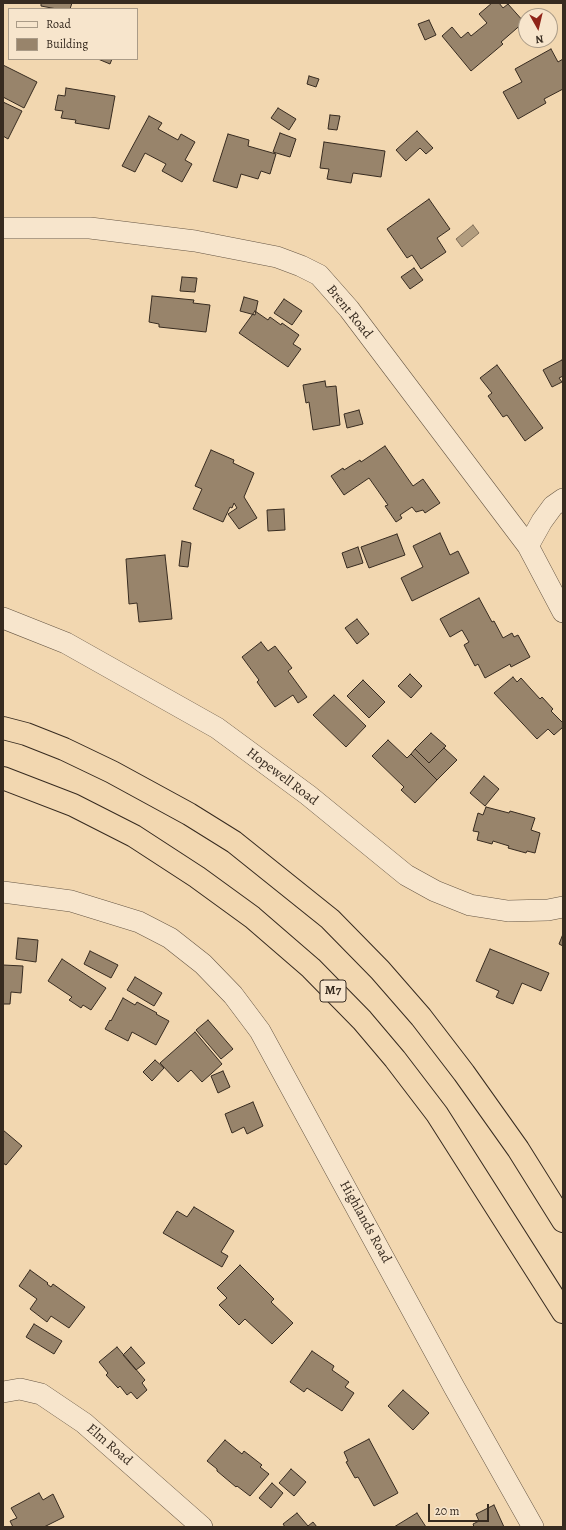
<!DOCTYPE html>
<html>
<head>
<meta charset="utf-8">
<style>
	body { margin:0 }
	#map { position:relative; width:566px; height:1530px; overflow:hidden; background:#f2d7b0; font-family:Alegreya,serif }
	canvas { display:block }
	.frame { position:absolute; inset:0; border:4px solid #372b20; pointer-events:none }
	.legend { position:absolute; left:8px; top:8px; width:130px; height:52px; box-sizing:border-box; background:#f7e5cc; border:1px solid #aa9b87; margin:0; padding:5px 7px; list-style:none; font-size:12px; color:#372b20 }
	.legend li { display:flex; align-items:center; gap:8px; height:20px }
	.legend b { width:20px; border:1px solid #aa9b87 }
	.north { position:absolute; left:518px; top:8px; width:40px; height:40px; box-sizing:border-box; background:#f7e5cc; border:1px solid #aa9b87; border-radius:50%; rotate:172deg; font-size:11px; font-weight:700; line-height:16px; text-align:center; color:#372b20 }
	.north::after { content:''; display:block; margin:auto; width:14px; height:18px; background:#8f2418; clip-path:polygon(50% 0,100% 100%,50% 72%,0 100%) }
	.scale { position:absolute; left:428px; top:1504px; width:61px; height:18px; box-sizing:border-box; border:2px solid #372b20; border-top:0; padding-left:5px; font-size:12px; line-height:14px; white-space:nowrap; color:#372b20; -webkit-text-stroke:3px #f7e5cc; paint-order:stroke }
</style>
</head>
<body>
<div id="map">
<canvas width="566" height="1530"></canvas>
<div class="frame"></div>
<ul class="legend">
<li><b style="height:5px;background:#f7e5cc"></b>Road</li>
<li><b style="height:11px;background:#98846b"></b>Building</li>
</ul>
<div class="north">N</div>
<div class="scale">20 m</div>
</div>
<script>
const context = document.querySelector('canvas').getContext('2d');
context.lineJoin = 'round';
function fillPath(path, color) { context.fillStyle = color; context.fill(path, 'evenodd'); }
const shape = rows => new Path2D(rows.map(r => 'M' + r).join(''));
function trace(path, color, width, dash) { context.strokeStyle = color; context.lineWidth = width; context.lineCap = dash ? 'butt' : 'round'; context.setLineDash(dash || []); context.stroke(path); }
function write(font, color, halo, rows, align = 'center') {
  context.font = font + ' Alegreya,serif'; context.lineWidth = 3; context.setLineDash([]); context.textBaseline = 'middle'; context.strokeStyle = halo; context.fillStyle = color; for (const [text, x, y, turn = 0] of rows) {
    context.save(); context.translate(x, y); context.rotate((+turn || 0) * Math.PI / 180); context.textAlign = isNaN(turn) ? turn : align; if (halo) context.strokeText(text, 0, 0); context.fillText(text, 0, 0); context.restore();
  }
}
const water = shape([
	[473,225,479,233,462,247,456,239,473,225]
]);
fillPath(water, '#b29d7f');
trace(water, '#816f59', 1);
const building = shape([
	[41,3,72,3,70,9,57,9,41,6,41,3],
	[492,3,499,3,503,8,508,4,524,22,501,42,503,44,471,71,442,36,452,27,461,38,468,32,471,36,487,23,479,14,492,3],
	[429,20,436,35,425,40,418,24,429,20],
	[551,49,558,62,563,59,563,89,544,99,546,103,518,119,503,92,522,82,515,69,551,49],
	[98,59,112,59,110,64,98,59],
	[3,65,37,82,24,108,3,97,3,65],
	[309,76,319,79,316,87,307,84,309,76],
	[66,88,115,96,109,129,75,123,76,120,61,118,63,111,55,110,58,95,65,96,66,88],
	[3,102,22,111,8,139,3,136,3,102],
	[278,108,296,119,289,130,271,118,278,108],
	[330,115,340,116,337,130,328,129,330,115],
	[149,116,162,123,158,129,178,140,181,134,195,142,185,160,192,164,182,182,162,171,166,164,145,153,135,172,122,166,149,116],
	[417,131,433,148,426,154,420,148,406,161,396,150,417,131],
	[280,133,296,139,290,157,273,152,280,133],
	[228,134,249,140,248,146,276,154,270,174,261,171,258,179,241,174,237,188,213,181,228,134],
	[324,142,385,151,381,177,353,173,351,183,327,179,329,169,320,168,324,142],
	[429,199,450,229,437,238,446,252,421,269,412,255,407,258,387,229,429,199],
	[414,268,423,280,410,289,401,277,414,268],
	[182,277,197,278,195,292,180,291,182,277],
	[152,296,194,300,193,303,210,305,206,332,159,327,159,324,149,322,152,296],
	[244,297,258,301,255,315,240,311,244,297],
	[284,299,302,311,292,325,274,313,284,299],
	[255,311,268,320,270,317,281,325,282,323,299,335,293,344,301,349,288,367,239,333,255,311],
	[562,360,563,362,563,376,559,378,562,382,552,387,543,370,562,360],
	[497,365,543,428,525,441,507,415,503,417,488,396,492,393,480,378,497,365],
	[325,381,326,387,336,386,340,425,313,430,309,402,306,403,303,385,325,381],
	[359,410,363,424,347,428,344,414,359,410],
	[385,446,413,486,423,479,440,503,425,513,423,510,416,512,412,507,400,515,402,518,396,522,385,506,388,505,369,478,344,495,331,476,343,468,344,470,360,460,361,462,385,446],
	[211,450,234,460,233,463,254,473,244,497,257,518,239,529,228,514,237,508,234,503,232,508,230,507,223,522,193,509,202,489,195,486,211,450],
	[284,509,285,530,268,531,267,510,284,509],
	[440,533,450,555,458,551,469,573,412,601,401,578,423,567,413,546,440,533],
	[397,534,405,555,369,568,361,547,397,534],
	[182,541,191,543,188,567,179,566,182,541],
	[358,547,363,563,347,568,342,553,358,547],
	[165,555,172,619,139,622,137,603,129,604,126,559,165,555],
	[479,598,492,622,494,621,503,638,512,633,514,637,518,635,530,657,511,667,510,664,485,678,478,664,475,666,464,645,469,642,462,630,450,637,440,619,479,598],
	[357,619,369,634,357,644,345,628,357,619],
	[261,642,268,651,275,646,292,668,288,671,307,697,298,703,293,695,275,707,257,682,259,680,242,657,261,642],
	[410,674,422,686,411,698,398,686,410,674],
	[513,677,517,682,521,678,540,699,542,697,553,709,551,711,563,723,563,727,554,735,548,729,537,739,494,693,513,677],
	[363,680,385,702,369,718,347,696,363,680],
	[334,695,366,726,346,747,313,715,334,695],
	[431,733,446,746,429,763,415,749,431,733],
	[388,740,407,758,411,754,437,780,415,803,401,790,404,787,372,756,388,740],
	[444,748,457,760,437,780,411,754,415,749,429,763,444,748],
	[484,776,499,789,485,806,470,793,484,776],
	[486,807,509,813,510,811,535,818,531,830,540,833,535,853,527,851,526,853,508,848,509,846,493,841,492,844,477,840,479,832,473,831,478,813,483,815,486,807],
	[563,934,563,946,559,944,563,934],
	[18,938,38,940,36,962,16,959,18,938],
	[490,949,549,973,541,991,522,983,513,1004,496,997,499,991,476,981,490,949],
	[90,951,118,965,111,978,84,964,90,951],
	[62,959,106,988,91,1010,83,1005,81,1008,69,1000,72,997,48,981,62,959],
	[3,965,23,966,21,993,11,992,10,1004,3,1004,3,965],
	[135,977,162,993,154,1006,127,990,135,977],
	[123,998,135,1005,137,1002,157,1013,156,1014,169,1021,156,1045,132,1032,128,1041,105,1029,110,1020,111,1021,123,998],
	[208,1020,233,1049,221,1059,196,1030,208,1020],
	[195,1032,222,1064,202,1082,191,1070,178,1082,160,1063,195,1032],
	[155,1060,164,1068,152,1081,143,1072,155,1060],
	[223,1071,230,1087,218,1093,211,1076,223,1071],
	[253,1102,263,1126,247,1134,244,1127,232,1133,225,1114,253,1102],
	[3,1130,22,1146,6,1165,3,1163,3,1130],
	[194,1207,234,1231,221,1252,228,1256,222,1267,163,1233,177,1211,187,1217,194,1207],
	[240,1265,274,1299,271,1302,293,1323,272,1344,245,1319,239,1325,219,1305,227,1298,217,1288,240,1265],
	[30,1270,48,1283,47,1284,51,1287,53,1284,85,1307,69,1328,51,1316,47,1322,30,1309,37,1299,19,1286,30,1270],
	[34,1324,62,1341,54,1354,26,1337,34,1324],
	[117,1347,145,1380,142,1383,147,1390,137,1399,131,1392,127,1395,120,1386,118,1388,106,1375,108,1373,99,1362,117,1347],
	[131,1347,145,1363,136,1370,123,1355,131,1347],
	[312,1351,334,1366,332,1370,349,1382,345,1387,354,1393,342,1411,307,1388,304,1392,290,1382,312,1351],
	[403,1390,429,1413,413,1430,388,1406,403,1390],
	[369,1439,398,1493,374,1506,358,1477,355,1478,346,1462,348,1461,344,1452,369,1439],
	[225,1440,242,1454,244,1451,262,1465,260,1467,269,1474,250,1496,237,1486,236,1487,217,1471,217,1469,207,1461,225,1440],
	[291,1469,306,1482,294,1496,279,1483,291,1469],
	[272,1483,283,1493,271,1508,259,1498,272,1483],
	[39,1493,43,1500,53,1494,64,1517,44,1527,13,1527,10,1521,17,1518,11,1508,39,1493],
	[494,1505,504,1527,474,1527,473,1524,479,1521,476,1514,494,1505],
	[297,1513,308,1526,313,1522,317,1527,285,1527,283,1524,297,1513],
	[417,1513,426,1527,394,1527,417,1513]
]);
fillPath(building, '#98846b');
trace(building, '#372b20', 1);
const minor = shape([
	[3,228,90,228,195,241,277,257,301,266,319,275,349,309,528,546,563,612],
	[528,546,542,521,553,506,563,499],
	[3,618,66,643,217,728,308,795,406,875,435,891,470,905,508,911,548,910,563,907],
	[3,892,71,901,139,922,170,938,203,964,233,995,260,1031,454,1387,533,1527],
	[3,1392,20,1389,41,1394,84,1423,202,1527]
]);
const highway = shape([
	[3,728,26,734,64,749,112,772,189,814,234,842,330,919,380,970,421,1017,464,1073,518,1149,563,1221],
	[3,778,73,805,134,836,197,877,252,917,311,968,362,1020,395,1059,437,1114,563,1312]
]);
trace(minor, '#665644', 22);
trace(highway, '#372b20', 24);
trace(minor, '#f7e5cc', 21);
trace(highway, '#f2d7b0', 22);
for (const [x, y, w] of [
	[333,991,26]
]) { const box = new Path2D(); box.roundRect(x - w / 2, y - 11, w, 22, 3); context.fillStyle = '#f7e5cc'; context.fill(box); trace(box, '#372b20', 1); }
write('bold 13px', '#372b20', null, [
	["M7",333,991]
]);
write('14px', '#372b20', '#f7e5cc', [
	["Brent Road",349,312,51],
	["Hopewell Road",282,777,37],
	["Highlands Road",365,1222,61],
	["Elm Road",109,1445,41]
]);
</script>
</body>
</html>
